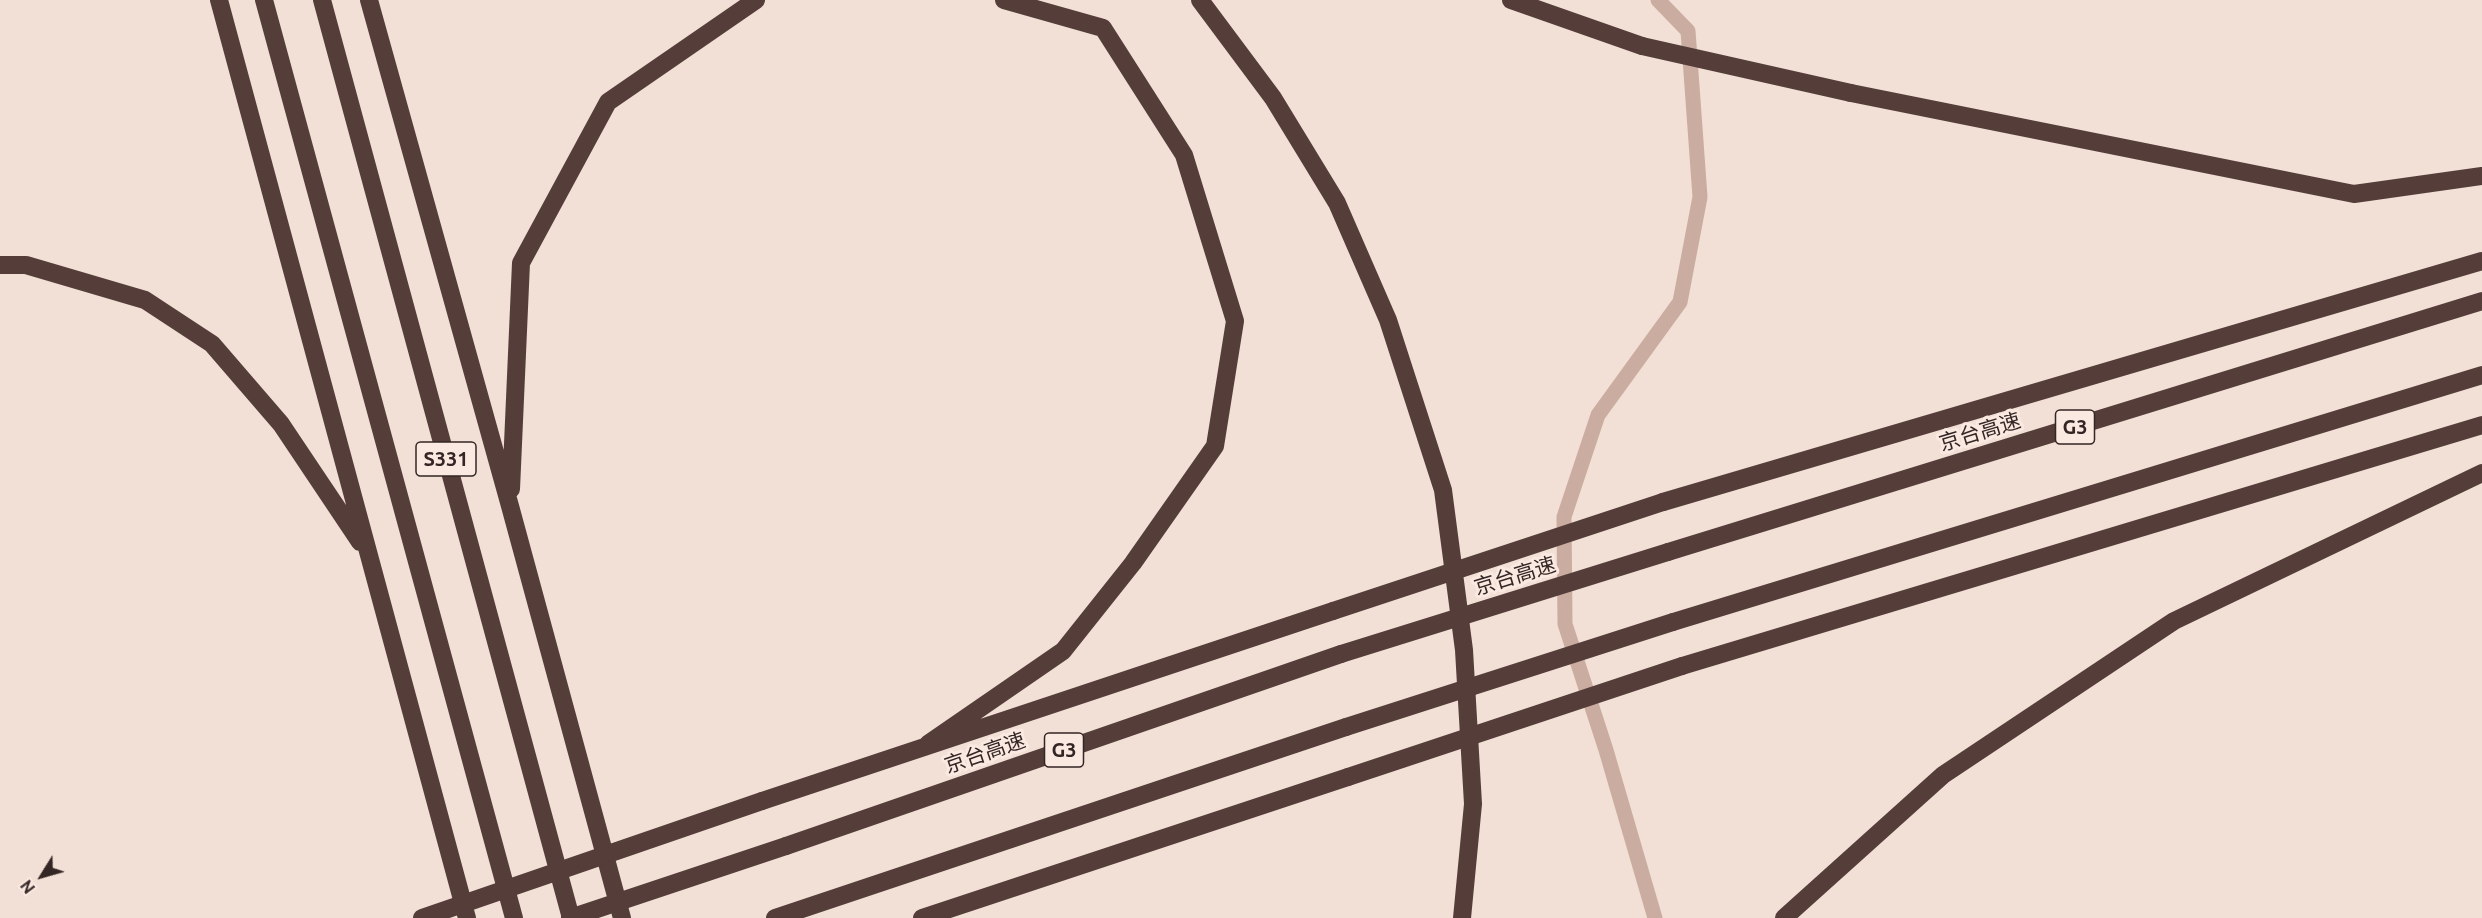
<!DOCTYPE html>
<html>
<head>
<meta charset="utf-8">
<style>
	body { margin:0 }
	#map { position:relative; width:2482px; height:918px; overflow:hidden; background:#f2dfd5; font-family:Ubuntu,sans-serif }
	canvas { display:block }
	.north { position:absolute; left:12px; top:846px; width:60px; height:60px; -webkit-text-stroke:4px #fae9e1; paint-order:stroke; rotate:233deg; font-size:16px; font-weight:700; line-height:24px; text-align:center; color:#332624 }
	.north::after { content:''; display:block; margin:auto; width:21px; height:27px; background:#332624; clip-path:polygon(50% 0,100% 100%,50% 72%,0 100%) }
</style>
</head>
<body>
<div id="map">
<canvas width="2482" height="918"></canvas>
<div class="north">N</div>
</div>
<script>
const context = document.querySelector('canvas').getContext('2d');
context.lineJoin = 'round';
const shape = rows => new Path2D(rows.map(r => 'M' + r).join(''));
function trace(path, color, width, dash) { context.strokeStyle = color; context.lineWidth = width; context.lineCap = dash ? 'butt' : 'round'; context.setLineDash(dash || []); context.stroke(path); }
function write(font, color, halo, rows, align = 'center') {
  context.font = font + ' Ubuntu,"Noto Sans SC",sans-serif'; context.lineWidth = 6; context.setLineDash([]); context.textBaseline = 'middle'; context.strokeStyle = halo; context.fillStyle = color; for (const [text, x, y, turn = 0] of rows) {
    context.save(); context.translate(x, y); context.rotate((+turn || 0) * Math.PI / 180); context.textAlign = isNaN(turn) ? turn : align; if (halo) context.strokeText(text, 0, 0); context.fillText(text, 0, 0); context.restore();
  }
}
trace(shape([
	[1655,918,1606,750,1565,624,1564,517,1598,415,1680,302,1700,197,1688,31,1658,0]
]), '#caaca0', 15);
trace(shape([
	[219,0,467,918],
	[264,0,514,918],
	[322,0,571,918],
	[369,0,510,506,622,918],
	[1200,0,1273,98,1337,203,1388,320,1443,490,1464,650,1473,804,1462,918],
	[1511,0,1642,46],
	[1851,93,2354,194,2482,176],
	[0,265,26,265,145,300,212,344,281,424,360,542],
	[511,489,521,263,608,102,756,0],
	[1663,502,2482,261],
	[1668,552,2482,301],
	[1673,622,2482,375],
	[1682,666,2482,425],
	[928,744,1063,651,1133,563,1215,446,1235,321,1184,155,1103,28,1004,0],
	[762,801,1333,611],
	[786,846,1341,654],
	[775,918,1346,727],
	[922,918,1348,777],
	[1784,918,1943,775,2174,621,2482,473]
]), '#553e3a', 18);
trace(shape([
	[1642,46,1851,93],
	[1333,611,1663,502],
	[1341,654,1668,552],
	[1346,727,1673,622],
	[1348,777,1682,666],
	[422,918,762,801],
	[570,918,786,846]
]), '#553e3a', 18);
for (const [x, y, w] of [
	[2075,427,39],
	[446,459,60],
	[1064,750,39]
]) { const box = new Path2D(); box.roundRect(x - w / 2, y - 17, w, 34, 4.5); context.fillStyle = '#fae9e1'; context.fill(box); trace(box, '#332624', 1.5); }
write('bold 20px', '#332624', null, [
	["G3",2075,427],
	["S331",446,459],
	["G3",1064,750]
]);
write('21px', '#332624', '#fae9e1', [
	["京台高速",1980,432,-17],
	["京台高速",1515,576,-17],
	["京台高速",985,753,-19]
]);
</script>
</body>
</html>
